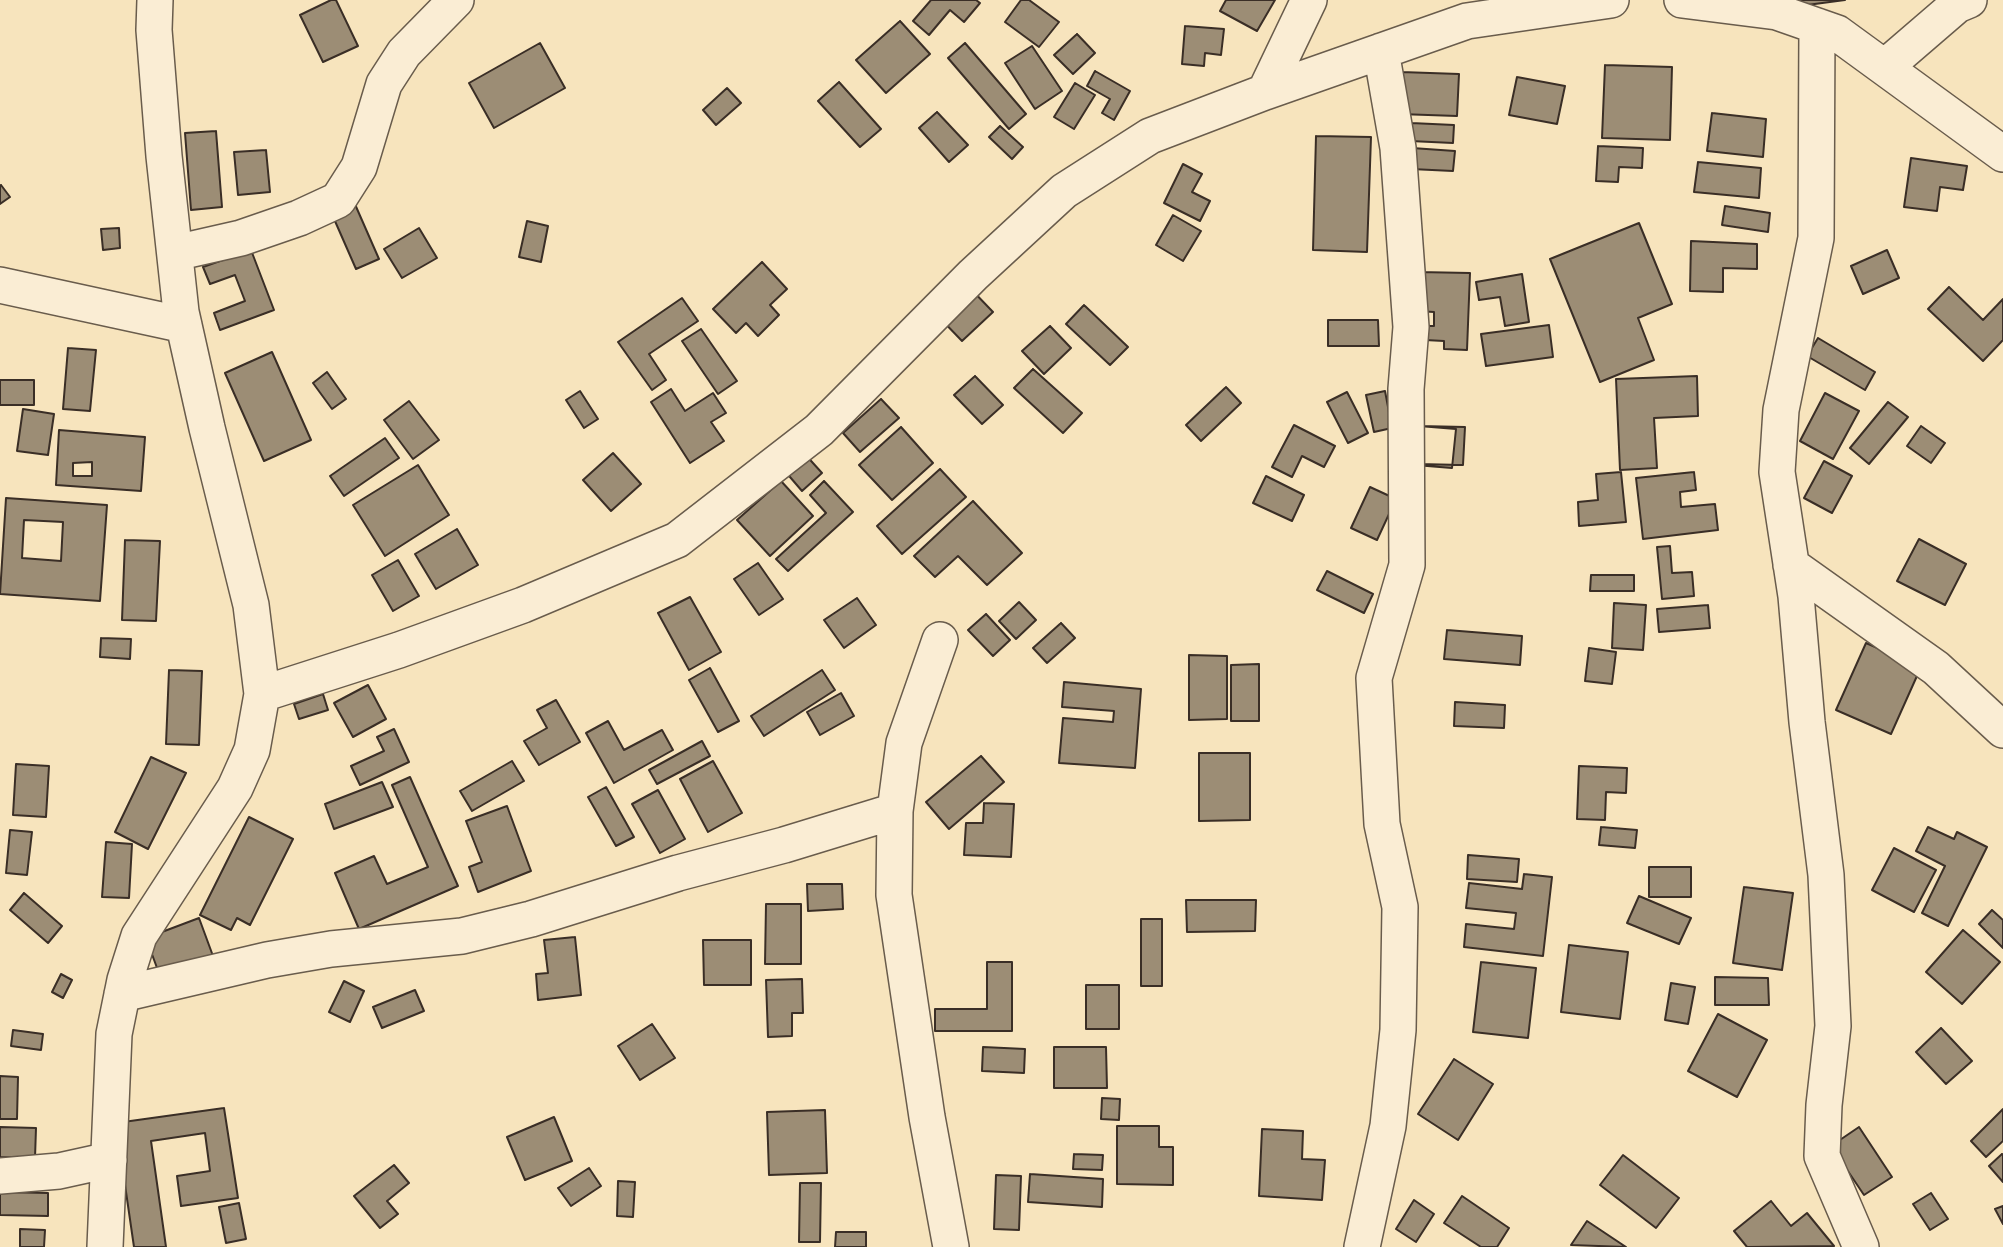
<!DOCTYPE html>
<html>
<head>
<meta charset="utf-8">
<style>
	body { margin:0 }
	canvas { display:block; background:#f7e4bd }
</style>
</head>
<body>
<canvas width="2003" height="1247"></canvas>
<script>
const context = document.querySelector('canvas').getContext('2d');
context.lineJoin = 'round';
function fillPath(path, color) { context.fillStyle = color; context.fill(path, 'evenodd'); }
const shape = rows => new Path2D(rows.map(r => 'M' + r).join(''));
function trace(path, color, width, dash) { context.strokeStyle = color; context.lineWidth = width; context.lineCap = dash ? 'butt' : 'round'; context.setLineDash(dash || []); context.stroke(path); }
const building = shape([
	[331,0,336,0,358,46,323,62,300,15,331,0],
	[931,0,976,0,980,3,964,22,950,10,929,35,913,21,931,0],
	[1021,0,1029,0,1059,22,1039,47,1005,22,1021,0],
	[1226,0,1275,0,1257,31,1220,11,1226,0],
	[1792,0,1845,0,1792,7,1792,0],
	[900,21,930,54,886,93,856,60,900,21],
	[1185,26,1224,29,1221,55,1205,53,1204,66,1182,64,1185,26],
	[1077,34,1095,53,1073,74,1054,55,1077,34],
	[540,43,565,88,494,128,469,83,540,43],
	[965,43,1026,114,1009,129,948,58,965,43],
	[1032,46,1062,91,1035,109,1005,63,1032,46],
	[1605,65,1672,67,1670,140,1602,138,1605,65],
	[1095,71,1130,91,1114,120,1102,113,1110,99,1087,86,1095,71],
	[1401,72,1459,74,1457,116,1399,114,1401,72],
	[1517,77,1565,86,1557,124,1509,115,1517,77],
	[839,82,881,129,860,147,818,101,839,82],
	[1075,83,1095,95,1074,129,1054,117,1075,83],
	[727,88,741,103,716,125,703,110,727,88],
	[937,112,968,145,949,162,919,128,937,112],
	[1712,113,1766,119,1763,157,1707,151,1712,113],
	[1411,123,1454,125,1453,143,1410,141,1411,123],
	[1000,126,1023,147,1012,159,989,137,1000,126],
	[216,131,222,207,191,210,185,133,216,131],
	[1316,136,1371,137,1367,252,1313,250,1316,136],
	[1598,146,1643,148,1642,168,1619,167,1618,182,1596,181,1598,146],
	[1412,148,1455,151,1453,171,1411,169,1412,148],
	[266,150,270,192,238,195,234,152,266,150],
	[1911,158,1967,166,1963,190,1940,187,1937,211,1904,207,1911,158],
	[1698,162,1761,168,1759,198,1694,192,1698,162],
	[1183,164,1202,174,1192,192,1210,201,1200,221,1164,203,1183,164],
	[1,185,10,197,0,204,0,186,1,185],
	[354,202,379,259,356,269,331,212,354,202],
	[1725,206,1770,213,1768,232,1722,225,1725,206],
	[1173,215,1201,231,1183,261,1156,245,1173,215],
	[527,221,548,226,541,262,519,257,527,221],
	[1639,223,1672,304,1638,318,1654,360,1600,382,1550,259,1639,223],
	[119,228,120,248,103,250,101,229,119,228],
	[419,228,437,258,402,278,384,249,419,228],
	[1691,241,1757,244,1757,269,1723,268,1723,292,1690,291,1691,241],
	[251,250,274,310,220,330,214,313,245,301,235,275,210,284,203,267,251,250],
	[1887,250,1899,278,1863,294,1851,266,1887,250],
	[762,262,787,289,770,305,779,315,758,336,746,323,736,333,713,309,762,262],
	[1418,272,1470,273,1467,350,1444,349,1444,341,1425,340,1425,326,1434,326,1434,312,1417,311,1418,272],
	[1522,274,1529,322,1505,326,1500,297,1479,300,1476,282,1522,274],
	[968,286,993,312,962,341,936,314,968,286],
	[1949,287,1983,320,2003,299,2003,340,1983,361,1928,309,1949,287],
	[682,298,698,321,649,354,666,380,652,390,618,342,682,298],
	[1084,305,1128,347,1110,365,1066,324,1084,305],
	[1328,320,1378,320,1379,346,1328,346,1328,320],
	[1549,325,1553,357,1486,366,1481,334,1549,325],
	[1050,326,1071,348,1044,374,1022,351,1050,326],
	[701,329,737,381,718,394,682,341,701,329],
	[1818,338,1875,372,1865,390,1807,356,1818,338],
	[68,348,96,350,90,411,63,409,68,348],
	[272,352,311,440,264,461,225,373,272,352],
	[1033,369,1082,413,1063,433,1014,388,1033,369],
	[327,372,346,399,332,409,313,383,327,372],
	[975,376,1003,405,982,424,954,395,975,376],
	[1697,376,1698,416,1654,418,1657,468,1620,470,1616,379,1697,376],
	[0,380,34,380,34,405,0,405,0,380],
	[1226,387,1241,403,1201,441,1186,425,1226,387],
	[671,389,685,411,713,393,726,413,711,422,724,441,690,463,651,402,671,389],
	[580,391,598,419,584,428,566,400,580,391],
	[1385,391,1392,428,1374,432,1366,395,1385,391],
	[1347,392,1368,433,1348,443,1327,402,1347,392],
	[1825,393,1859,411,1833,459,1800,441,1825,393],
	[881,399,899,418,860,452,843,433,881,399],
	[409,401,439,440,413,459,384,420,409,401],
	[1888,402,1908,417,1869,464,1850,448,1888,402],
	[23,409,54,414,48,455,17,451,23,409],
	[1294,425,1335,446,1324,467,1302,456,1292,477,1272,467,1294,425],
	[1419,426,1465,427,1463,465,1418,464,1419,426],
	[1419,426,1456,429,1452,468,1415,465,1419,426],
	[1921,426,1945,443,1931,463,1907,446,1921,426],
	[901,427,933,463,892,500,859,465,901,427],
	[59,430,145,437,141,491,56,485,59,430],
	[92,462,92,476,73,476,73,463,92,462],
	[385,438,399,458,344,496,330,476,385,438],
	[803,452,822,473,802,491,784,470,803,452],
	[613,453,641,484,611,511,583,480,613,453],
	[1824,461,1852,476,1832,513,1804,498,1824,461],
	[418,465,449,515,385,556,353,505,418,465],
	[940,469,966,497,902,554,877,526,940,469],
	[1621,472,1626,522,1579,526,1578,502,1598,500,1596,474,1621,472],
	[1694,472,1696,490,1680,492,1681,507,1715,504,1718,530,1643,539,1636,478,1694,472],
	[1266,476,1304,495,1292,521,1253,503,1266,476],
	[781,481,813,516,770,556,737,520,781,481],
	[824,481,853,512,788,571,776,559,826,513,810,495,824,481],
	[1370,487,1396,499,1377,540,1351,528,1370,487],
	[6,498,107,505,100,601,0,594,6,498],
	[24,520,63,522,61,561,22,558,24,520],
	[973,501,1022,553,987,585,958,556,935,577,914,556,973,501],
	[457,529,478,565,436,589,415,554,457,529],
	[1919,539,1966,564,1945,605,1897,581,1919,539],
	[125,540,160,541,156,621,122,620,125,540],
	[1670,546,1672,573,1692,572,1694,596,1662,599,1657,547,1670,546],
	[398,560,419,596,393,611,372,575,398,560],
	[758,563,783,599,759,615,734,579,758,563],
	[1327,571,1373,594,1364,613,1317,590,1327,571],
	[1591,575,1634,575,1634,591,1590,591,1591,575],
	[690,597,721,652,689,670,658,613,690,597],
	[857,598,876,625,844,648,824,620,857,598],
	[1019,602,1036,620,1016,639,999,621,1019,602],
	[1614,603,1646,605,1643,650,1612,648,1614,603],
	[1708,605,1710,628,1659,632,1657,609,1708,605],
	[986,614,1010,640,993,656,968,630,986,614],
	[1061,623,1075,638,1047,663,1033,648,1061,623],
	[1447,630,1522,636,1520,665,1444,659,1447,630],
	[101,638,131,639,130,659,100,657,101,638],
	[1866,643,1921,667,1891,734,1836,710,1866,643],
	[1589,648,1616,652,1612,684,1585,681,1589,648],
	[1189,655,1227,656,1227,719,1189,720,1189,655],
	[1259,664,1259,721,1231,721,1231,665,1259,664],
	[710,668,739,721,718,732,689,680,710,668],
	[169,670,202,671,199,745,166,744,169,670],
	[822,670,835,690,764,736,751,716,822,670],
	[1064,682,1141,689,1135,768,1059,763,1063,718,1113,722,1114,711,1062,707,1064,682],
	[368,685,386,719,353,737,334,703,368,685],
	[841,693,854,716,820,735,807,712,841,693],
	[323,694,328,710,299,719,294,704,323,694],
	[556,700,580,742,539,765,524,741,547,728,537,710,556,700],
	[1455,702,1505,705,1504,728,1454,726,1455,702],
	[608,721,624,750,662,730,673,750,614,783,586,733,608,721],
	[394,729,409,762,360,785,351,766,384,751,377,737,394,729],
	[702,741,710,756,657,784,649,770,702,741],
	[1199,753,1250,753,1250,820,1199,821,1199,753],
	[981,756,1004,782,949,829,926,802,981,756],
	[151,757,186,773,148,849,115,832,151,757],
	[512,761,524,781,472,811,460,791,512,761],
	[713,761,742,813,708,832,680,779,713,761],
	[16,764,49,766,46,817,13,815,16,764],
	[1579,766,1627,768,1626,793,1606,792,1605,820,1577,819,1579,766],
	[410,777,458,886,359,929,335,873,374,856,387,884,428,867,392,785,410,777],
	[382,782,393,807,334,829,325,804,382,782],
	[606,787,634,837,616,846,588,797,606,787],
	[658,790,685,839,660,853,632,804,658,790],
	[984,803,1014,804,1011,857,964,855,966,823,983,823,984,803],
	[507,806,531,871,478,892,469,867,482,862,466,821,507,806],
	[249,817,293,839,250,925,237,918,231,930,200,915,249,817],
	[1601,827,1637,830,1635,848,1599,845,1601,827],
	[1928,827,1954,839,1957,832,1987,847,1948,926,1922,913,1945,866,1916,851,1928,827],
	[10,830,32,832,27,875,6,873,10,830],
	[106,842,132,844,129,898,102,897,106,842],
	[1894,848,1936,870,1914,912,1872,890,1894,848],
	[1468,855,1519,859,1517,882,1467,879,1468,855],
	[1649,867,1691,867,1691,897,1649,897,1649,867],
	[1524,874,1552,877,1543,956,1464,947,1466,924,1514,929,1516,913,1466,908,1469,883,1522,889,1524,874],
	[807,884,842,884,843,909,808,911,807,884],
	[1744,887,1793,893,1782,970,1733,963,1744,887],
	[24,893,62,926,48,943,10,910,24,893],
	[1639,896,1691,918,1679,944,1627,923,1639,896],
	[1186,900,1256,900,1255,931,1187,932,1186,900],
	[766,904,801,904,801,964,765,964,766,904],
	[1992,910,2003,920,2003,948,1979,924,1992,910],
	[199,918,213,956,160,976,146,938,199,918],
	[1141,919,1162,919,1162,986,1141,986,1141,919],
	[1963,930,2000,962,1962,1004,1926,972,1963,930],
	[575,937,581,995,538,1000,536,974,548,973,544,940,575,937],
	[703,940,751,940,751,985,704,985,703,940],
	[1569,945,1628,952,1620,1019,1561,1012,1569,945],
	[987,962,1012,962,1012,1031,935,1031,935,1009,987,1009,987,962],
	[1481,962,1536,968,1528,1038,1473,1032,1481,962],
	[61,974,72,980,63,998,52,992,61,974],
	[1715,977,1768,978,1769,1005,1715,1005,1715,977],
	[802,979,803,1013,792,1013,792,1036,768,1037,766,980,802,979],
	[344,981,364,991,350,1022,329,1012,344,981],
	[1671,983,1695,987,1688,1024,1665,1020,1671,983],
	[1086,985,1119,985,1119,1029,1086,1029,1086,985],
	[415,990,424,1011,382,1028,373,1007,415,990],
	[1718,1014,1767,1040,1737,1097,1688,1071,1718,1014],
	[652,1024,675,1058,640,1080,618,1046,652,1024],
	[1941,1028,1972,1061,1946,1084,1916,1052,1941,1028],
	[13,1030,43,1034,41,1050,11,1046,13,1030],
	[983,1047,1025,1049,1024,1073,982,1071,983,1047],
	[1054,1047,1106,1047,1107,1088,1054,1088,1054,1047],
	[1454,1059,1493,1084,1458,1140,1418,1114,1454,1059],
	[0,1076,18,1077,17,1119,0,1119,0,1076],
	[1102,1098,1120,1099,1119,1120,1101,1119,1102,1098],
	[224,1108,238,1198,181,1206,177,1176,210,1171,205,1133,151,1141,166,1247,134,1247,116,1123,224,1108],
	[2003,1109,2003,1141,1986,1157,1971,1141,2003,1109],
	[825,1110,827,1173,769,1175,767,1112,825,1110],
	[554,1117,572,1161,525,1180,507,1137,554,1117],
	[1117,1126,1159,1126,1159,1147,1173,1147,1173,1185,1117,1184,1117,1126],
	[0,1127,36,1128,35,1158,0,1157,0,1127],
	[1859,1127,1892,1177,1864,1195,1831,1146,1859,1127],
	[1262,1129,1303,1131,1302,1159,1325,1160,1322,1200,1259,1196,1262,1129],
	[1074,1154,1103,1155,1102,1170,1073,1169,1074,1154],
	[2002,1154,2003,1155,2003,1182,1989,1166,2002,1154],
	[1623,1155,1679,1198,1656,1228,1600,1185,1623,1155],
	[394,1165,409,1183,387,1201,398,1214,380,1228,354,1196,394,1165],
	[589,1168,601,1186,571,1206,558,1188,589,1168],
	[1030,1174,1103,1179,1102,1207,1028,1202,1030,1174],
	[996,1175,1021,1176,1019,1230,994,1229,996,1175],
	[618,1181,635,1182,633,1217,617,1216,618,1181],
	[800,1183,821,1183,820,1242,799,1242,800,1183],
	[0,1192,48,1193,48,1216,0,1215,0,1192],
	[1931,1193,1948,1219,1930,1230,1913,1204,1931,1193],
	[1462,1196,1509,1228,1497,1247,1481,1247,1444,1223,1462,1196],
	[1414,1200,1434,1214,1416,1242,1396,1229,1414,1200],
	[1771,1201,1791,1226,1807,1213,1834,1246,1747,1247,1734,1231,1771,1201],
	[239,1203,246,1239,226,1243,219,1207,239,1203],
	[2003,1206,2003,1224,1995,1209,2003,1206],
	[1587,1221,1626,1247,1571,1245,1587,1221],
	[20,1229,45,1230,44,1247,20,1247,20,1229],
	[836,1232,866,1232,866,1247,835,1247,836,1232]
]);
fillPath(building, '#9c8d75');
trace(building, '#3a2e26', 2);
const street = shape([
	[1682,0,1777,12,1837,33,2003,154],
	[1817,26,1816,238,1781,410,1777,472,1796,596,1807,722,1826,875,1833,1026,1824,1105,1822,1156,1861,1247],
	[1885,67,1957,5,1969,0],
	[1265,92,1309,0],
	[175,253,241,238,299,218,338,200,359,167,384,84,404,53,456,0],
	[0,285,184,325],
	[1791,565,1936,668,2003,730],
	[940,640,904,743,895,811,894,895,927,1117,951,1247],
	[262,694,399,650,523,605,677,540,819,430,973,275,1064,191,1150,136,1265,92,1467,21,1611,0],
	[122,994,267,960,331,949,462,936,531,919,678,873,784,845,895,811],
	[0,1176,59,1171,109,1160],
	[105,1247,114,1034,125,980,139,936,235,788,252,750,262,694,251,605,207,428,181,312,164,156,154,30,155,0],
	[1362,1247,1388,1126,1398,1030,1400,907,1382,824,1374,678,1407,565,1406,389,1411,327,1398,148,1381,51]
]);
trace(street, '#695c4c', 38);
trace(street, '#faedd4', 35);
</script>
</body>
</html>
